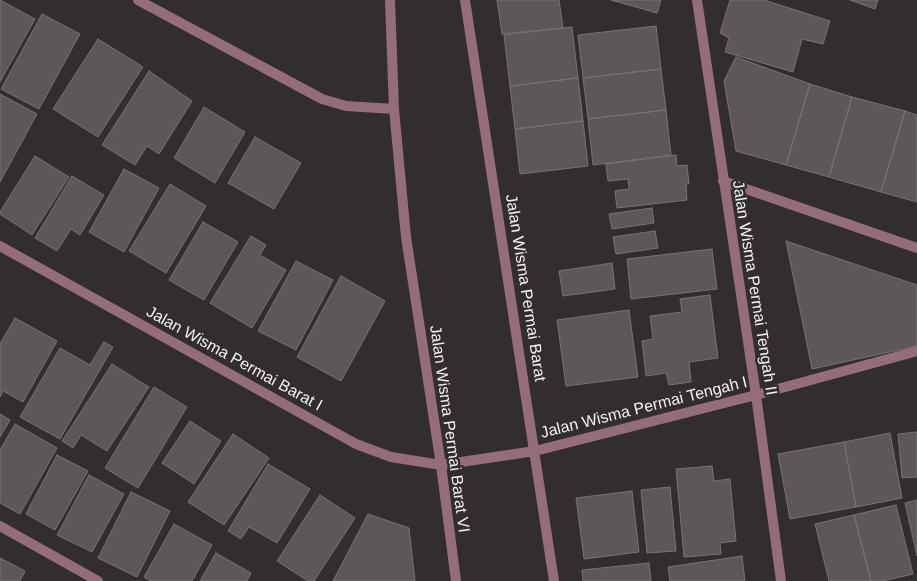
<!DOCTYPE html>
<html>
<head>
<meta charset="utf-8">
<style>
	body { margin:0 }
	canvas { display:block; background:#322d2f }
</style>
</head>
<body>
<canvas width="917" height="581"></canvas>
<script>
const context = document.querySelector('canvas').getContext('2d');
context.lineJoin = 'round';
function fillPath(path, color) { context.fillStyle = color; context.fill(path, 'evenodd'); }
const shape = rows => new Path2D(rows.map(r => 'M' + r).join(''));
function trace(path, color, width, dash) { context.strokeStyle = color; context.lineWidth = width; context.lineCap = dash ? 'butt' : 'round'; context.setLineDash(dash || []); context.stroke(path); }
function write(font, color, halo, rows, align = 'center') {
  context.font = font + ' Arial,sans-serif'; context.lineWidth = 5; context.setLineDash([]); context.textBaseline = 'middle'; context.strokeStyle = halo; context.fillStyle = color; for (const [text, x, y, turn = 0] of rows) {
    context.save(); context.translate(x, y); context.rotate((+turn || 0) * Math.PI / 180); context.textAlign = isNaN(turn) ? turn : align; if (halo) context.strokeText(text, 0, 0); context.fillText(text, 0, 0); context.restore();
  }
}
const building = shape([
	[0,0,35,19,0,82,0,0],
	[497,0,559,0,563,28,502,34,497,0],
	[611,0,661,0,657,13,611,0],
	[730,0,764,0,830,21,823,44,802,39,793,72,725,52,729,38,720,33,730,0],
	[850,0,878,0,875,9,850,0],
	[42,14,80,34,39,109,1,89,42,14],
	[656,26,661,69,583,78,578,35,656,26],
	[572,27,578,78,510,86,504,35,572,27],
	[98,39,143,67,98,137,53,109,98,39],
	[736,57,810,84,786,165,736,151,724,81,736,57],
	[661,69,666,110,588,119,583,78,661,69],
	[149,71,192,101,159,154,147,146,135,165,102,145,149,71],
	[578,78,583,121,515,129,510,86,578,78],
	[810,84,852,97,829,177,786,165,810,84],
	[0,94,37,114,0,182,0,94],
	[852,97,905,111,881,192,829,177,852,97],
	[204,107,245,132,215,183,174,158,204,107],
	[666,110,671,155,593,165,588,119,666,110],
	[905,111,917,115,917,202,881,192,905,111],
	[583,121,588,166,520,174,515,129,583,121],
	[255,137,301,163,274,209,228,183,255,137],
	[676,155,677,166,687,165,689,184,686,184,687,200,617,208,615,191,629,189,628,179,608,181,606,164,676,155],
	[35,156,69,177,32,235,0,214,0,212,35,156],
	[124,169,159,188,124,252,89,232,124,169],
	[72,176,104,195,80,235,71,229,57,251,35,238,72,176],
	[170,184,206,206,166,273,129,251,170,184],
	[652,208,654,223,612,229,609,214,652,208],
	[203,222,238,242,204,300,169,280,203,222],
	[655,231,658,248,616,254,613,237,655,231],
	[251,236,266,245,260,255,286,270,252,328,210,303,251,236],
	[786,241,917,285,917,346,812,369,786,241],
	[712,249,717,289,631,299,627,259,712,249],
	[296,261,333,280,296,350,258,331,296,261],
	[612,263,615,289,563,296,559,271,612,263],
	[341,276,385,301,341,381,297,357,341,276],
	[710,295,718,358,689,362,691,382,669,385,666,373,646,376,642,341,653,339,650,316,682,312,680,299,710,295],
	[629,310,638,377,566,386,557,320,629,310],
	[15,318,57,341,23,402,3,391,0,397,0,344,15,318],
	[104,342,113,347,60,439,20,417,60,348,90,365,104,342],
	[112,364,149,387,107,451,81,435,73,448,62,441,112,364],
	[154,387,187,407,138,488,105,468,154,387],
	[0,414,10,420,0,437,0,414],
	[190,421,221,441,194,484,162,463,190,421],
	[15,424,57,448,20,514,0,503,0,450,15,424],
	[917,432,917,477,902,478,898,434,917,432],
	[890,433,902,498,856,507,844,442,890,433],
	[233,434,269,458,224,525,188,502,233,434],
	[844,442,856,507,790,519,778,454,844,442],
	[57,455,88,471,55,530,26,514,57,455],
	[268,464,310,489,277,543,249,527,241,539,228,531,268,464],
	[712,466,714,481,730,479,736,541,720,543,721,554,684,557,676,469,712,466],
	[89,475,124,494,92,552,57,535,89,475],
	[670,487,676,551,647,553,641,490,670,487],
	[632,491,639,552,584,559,576,498,632,491],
	[131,492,170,511,137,577,98,558,131,492],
	[320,495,355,518,314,581,308,581,277,561,320,495],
	[917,500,917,556,905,503,917,500],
	[896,505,913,574,883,581,871,581,854,515,896,505],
	[368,514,409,528,415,581,333,581,368,514],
	[854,515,871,581,829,581,815,524,854,515],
	[174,524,212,545,192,581,151,581,144,577,174,524],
	[216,553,251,573,247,581,200,581,216,553],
	[742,556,745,581,670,581,668,567,742,556],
	[0,558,25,571,20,581,0,581,0,558],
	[649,563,651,581,583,581,582,570,649,563]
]);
fillPath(building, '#5d5759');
trace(building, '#777273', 1);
trace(shape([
	[138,0,322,99,346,106,394,109],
	[390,0,394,109,406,237,441,465,456,581],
	[465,0,554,581],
	[697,0,756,395,781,581],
	[723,181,917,248],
	[0,246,356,444,391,457,441,465,535,451,756,395,917,351],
	[0,526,98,581]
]), '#956d79', 10);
write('16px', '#f3f0f0', '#322d2f', [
	["Jalan Wisma Permai Barat",525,288,81],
	["Jalan Wisma Permai Tengah II",754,288,81],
	["Jalan Wisma Permai Barat I",234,359,29],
	["Jalan Wisma Permai Tengah I",644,408,-14],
	["Jalan Wisma Permai Barat VI",449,429,82]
]);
</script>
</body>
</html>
